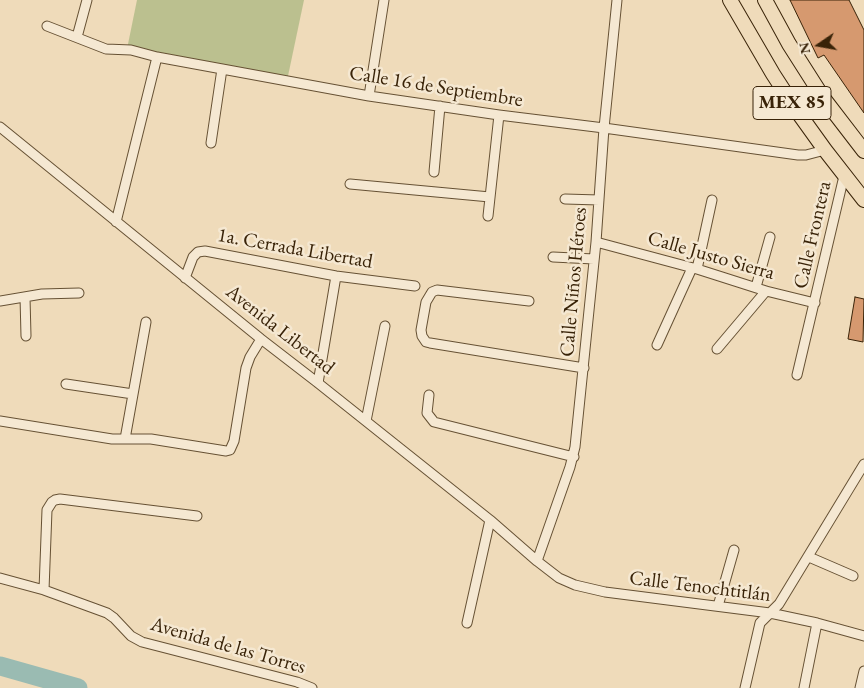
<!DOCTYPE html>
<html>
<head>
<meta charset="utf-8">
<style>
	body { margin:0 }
	#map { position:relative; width:864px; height:688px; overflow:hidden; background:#efdbba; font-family:"EB Garamond",serif }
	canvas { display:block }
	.north { position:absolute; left:794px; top:20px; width:50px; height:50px; -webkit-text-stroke:4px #f5e8d2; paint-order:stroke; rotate:258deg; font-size:14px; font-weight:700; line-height:20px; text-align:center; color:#392308 }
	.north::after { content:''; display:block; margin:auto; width:18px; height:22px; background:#392308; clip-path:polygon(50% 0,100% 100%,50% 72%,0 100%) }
</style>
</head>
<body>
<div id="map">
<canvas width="864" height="688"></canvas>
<div class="north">N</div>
</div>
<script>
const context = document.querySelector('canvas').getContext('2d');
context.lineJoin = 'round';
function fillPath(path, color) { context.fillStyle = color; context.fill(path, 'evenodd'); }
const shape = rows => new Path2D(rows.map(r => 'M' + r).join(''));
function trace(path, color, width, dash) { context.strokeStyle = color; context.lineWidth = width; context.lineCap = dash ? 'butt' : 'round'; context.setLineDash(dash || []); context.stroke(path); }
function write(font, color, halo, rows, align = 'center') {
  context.font = font + ' "EB Garamond",serif'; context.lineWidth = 5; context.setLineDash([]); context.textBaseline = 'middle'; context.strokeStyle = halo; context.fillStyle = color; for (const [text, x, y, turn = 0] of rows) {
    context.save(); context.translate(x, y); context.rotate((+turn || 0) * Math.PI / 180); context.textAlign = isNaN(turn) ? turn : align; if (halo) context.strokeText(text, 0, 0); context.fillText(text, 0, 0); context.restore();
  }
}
fillPath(shape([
	[137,0,304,0,288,76,127,49]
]), '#bbc08f');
trace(shape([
	[0,666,78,688]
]), '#9abbb2', 19);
const building = shape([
	[790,0,849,0,864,30,864,113,824,55,818,58,790,0],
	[855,297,864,299,863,342,848,339,855,297]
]);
fillPath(building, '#d6996f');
trace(building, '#392308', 1);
const minor = shape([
	[47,26,106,49,131,50,157,57,369,96,499,115,604,128,798,155,806,155,825,150],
	[77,37,87,0],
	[369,96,384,0],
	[0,127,261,339,318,383,490,520,537,561,559,578,575,585,605,592,770,613,817,623,864,636],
	[211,143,222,69],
	[434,172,440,106],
	[350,184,490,197],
	[565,199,599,200],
	[488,216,499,115],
	[116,222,157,57],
	[596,242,697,269,766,291,815,303],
	[553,257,594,259],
	[697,269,712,200],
	[185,278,193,257,198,252,205,251,336,276,415,286],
	[756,287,770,237],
	[25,297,26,336],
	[0,301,42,294,79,293],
	[529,301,437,290,432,292,426,302,421,330,422,336,426,342,430,343,584,368],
	[657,345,692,268],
	[717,349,766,291],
	[797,375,844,176],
	[318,383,336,276],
	[66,384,133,394],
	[429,395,427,413,434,422,574,457],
	[0,421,112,439,151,439,226,451,230,450,234,441,246,368,250,357,261,339],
	[366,421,385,326],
	[125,439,146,322],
	[809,557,853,576],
	[537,561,570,467,575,447,596,242,604,128,617,0],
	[0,578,44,590,107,613,114,618,131,636,142,642,297,682,312,688],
	[44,590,47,510,52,502,55,500,60,499,197,516],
	[718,606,734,550],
	[467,623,490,520],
	[745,688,760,623,779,604,864,464],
	[804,688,817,623],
	[860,688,864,671]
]);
const primary = shape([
	[730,0,773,74,797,111,825,150,864,200],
	[765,0,789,44,824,99,864,151]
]);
trace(minor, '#665134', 11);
trace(primary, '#392308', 16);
trace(minor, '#f5e8d2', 9);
trace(primary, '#efdbba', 14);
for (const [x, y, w] of [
	[792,103,78]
]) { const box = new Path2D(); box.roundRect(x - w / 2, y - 16.5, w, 33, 4); context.fillStyle = '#f5e8d2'; context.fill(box); trace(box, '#392308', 1); }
write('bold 19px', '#392308', null, [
	["MEX 85",792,103]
]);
write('20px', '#392308', '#f5e8d2', [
	["Calle 16 de Septiembre",436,87,9],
	["Calle Frontera",813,235,-77],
	["1a. Cerrada Libertad",295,249,10],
	["Calle Justo Sierra",711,256,16],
	["Calle Niños Héroes",574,282,-85],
	["Avenida Libertad",280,330,38],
	["Calle Tenochtitlán",700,587,7],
	["Avenida de las Torres",228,646,16]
]);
</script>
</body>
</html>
